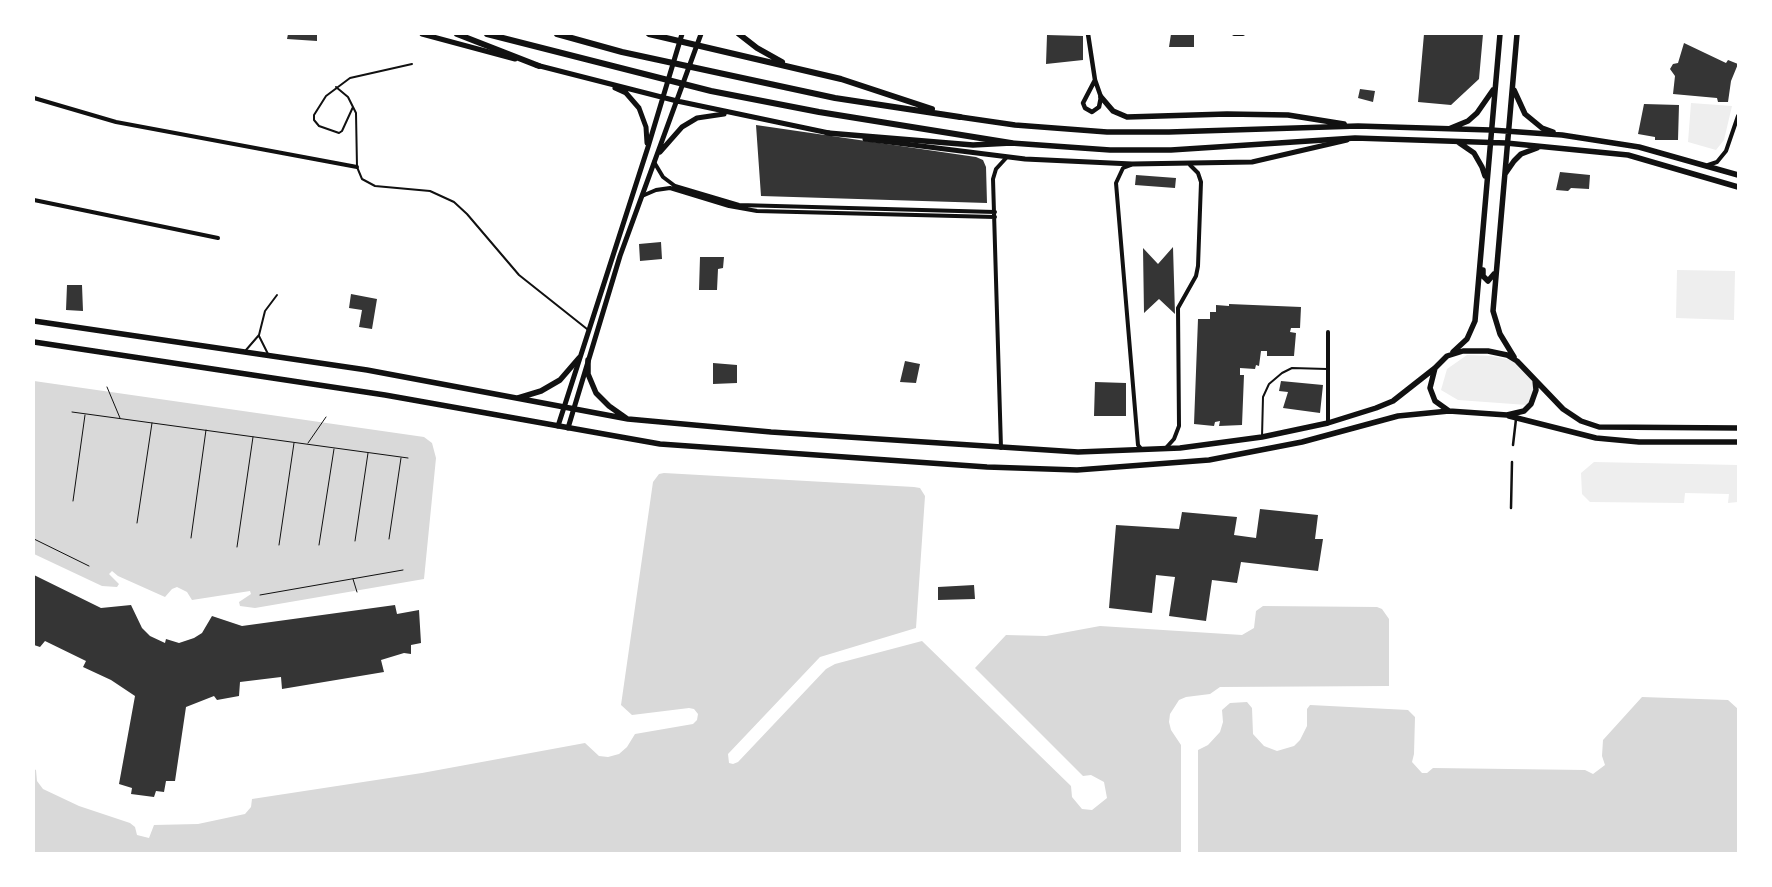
<!DOCTYPE html>
<html>
<head>
<meta charset="utf-8">
<style>
	body { margin:0 }
	#map { position:relative; width:1772px; height:887px; overflow:hidden; background:#fff; font-family:Jost,sans-serif }
	canvas { display:block }
	.frame { position:absolute; inset:0; border:35px solid #fff; pointer-events:none }
</style>
</head>
<body>
<div id="map">
<canvas width="1772" height="887"></canvas>
<div class="frame"></div>
</div>
<script>
const context = document.querySelector('canvas').getContext('2d');
context.lineJoin = 'round';
function fillPath(path, color) { context.fillStyle = color; context.fill(path, 'evenodd'); }
const shape = rows => new Path2D(rows.map(r => 'M' + r).join(''));
function trace(path, color, width, dash) { context.strokeStyle = color; context.lineWidth = width; context.lineCap = dash ? 'butt' : 'round'; context.setLineDash(dash || []); context.stroke(path); }
fillPath(shape([
	[1691,103,1732,106,1724,140,1716,150,1688,142],
	[1677,270,1735,271,1734,320,1676,318],
	[1467,355,1491,356,1516,361,1534,380,1533,394,1527,405,1458,400,1441,390,1447,369],
	[1594,462,1738,465,1738,502,1728,503,1729,494,1685,493,1684,503,1590,502,1582,494,1581,473]
]), '#eee');
fillPath(shape([
	[34,381,424,437,432,443,436,458,424,579,255,608,240,606,239,602,251,594,250,591,192,600,187,592,177,587,172,589,165,597,118,576,112,571,109,574,119,584,117,587,102,586,34,554],
	[664,473,914,487,920,488,925,496,916,628,820,657,728,754,729,763,733,764,738,762,826,669,835,664,922,641,1071,786,1072,797,1082,809,1092,810,1107,798,1104,782,1091,775,1083,776,975,668,1006,635,1046,636,1100,626,1242,635,1254,628,1256,611,1263,606,1377,607,1382,609,1389,619,1389,686,1220,687,1210,694,1186,697,1179,700,1170,714,1169,722,1171,730,1181,745,1181,853,34,853,34,769,36,770,37,781,43,789,79,806,130,823,135,827,137,835,149,838,154,825,198,824,245,814,251,807,252,799,422,773,585,743,599,756,608,757,619,754,627,747,635,734,693,724,697,720,698,714,694,709,689,708,632,715,621,705,653,482,659,474],
	[1642,697,1728,700,1738,709,1738,853,1198,853,1198,750,1208,745,1220,732,1223,722,1222,710,1230,703,1247,702,1252,708,1253,734,1264,746,1277,751,1294,746,1300,740,1307,726,1307,709,1310,705,1408,710,1415,717,1414,754,1412,762,1422,773,1427,773,1433,768,1585,770,1593,774,1605,765,1602,756,1603,740]
]), '#d9d9d9');
fillPath(shape([
	[288,34,317,34,317,41,287,39],
	[1171,34,1194,34,1194,47,1169,47],
	[1424,34,1483,34,1479,79,1451,105,1418,102],
	[1047,35,1083,36,1083,60,1046,64],
	[1684,43,1726,63,1728,60,1738,64,1731,81,1728,102,1718,102,1717,98,1673,94,1675,76,1670,69,1673,64,1678,63],
	[1360,89,1375,91,1373,102,1358,98],
	[1644,104,1679,105,1678,140,1655,140,1655,137,1638,134],
	[756,125,976,157,983,160,986,167,987,203,761,196],
	[1560,172,1590,175,1589,189,1571,188,1568,191,1556,190],
	[1136,175,1176,178,1175,188,1135,185],
	[661,242,662,259,640,261,639,244],
	[1173,247,1175,314,1159,299,1144,313,1143,248,1158,264],
	[700,257,724,257,723,268,718,269,717,290,699,290],
	[67,285,82,285,83,311,66,310],
	[351,294,377,299,372,329,359,327,362,310,349,308],
	[1229,304,1301,307,1300,328,1291,328,1290,332,1296,333,1294,356,1267,356,1267,351,1261,351,1259,366,1256,365,1255,369,1240,368,1240,375,1244,375,1242,425,1219,426,1220,421,1215,422,1214,426,1194,424,1198,319,1210,319,1210,312,1216,312,1216,305,1229,306],
	[905,361,920,364,916,383,900,382],
	[713,363,737,365,737,383,713,384],
	[1281,381,1323,385,1320,413,1283,408,1288,392,1279,391],
	[1095,382,1126,383,1126,416,1094,416],
	[1260,509,1318,515,1315,539,1323,539,1318,571,1241,562,1237,583,1212,580,1206,621,1169,616,1175,577,1156,575,1152,613,1109,608,1116,525,1179,529,1182,512,1237,517,1234,535,1256,538],
	[34,575,101,608,131,605,142,628,150,636,165,643,166,639,179,643,194,638,202,633,212,616,242,626,395,605,397,614,419,610,421,643,411,645,411,654,404,653,381,660,384,672,282,689,281,677,240,682,239,696,217,700,214,696,186,707,175,781,166,781,164,792,156,791,154,797,131,794,132,788,119,784,135,696,111,680,83,667,86,661,45,641,40,647,34,645],
	[974,585,975,599,938,600,938,587]
]), '#353535');
trace(shape([
	[107,387,120,418],
	[72,412,408,458],
	[308,443,326,417],
	[73,501,85,415],
	[137,523,152,423],
	[191,538,206,430],
	[34,539,89,566],
	[389,539,401,458],
	[355,541,368,453],
	[279,545,294,443],
	[319,545,334,449],
	[237,547,253,437],
	[353,579,357,592],
	[260,595,403,570]
]), '#111', 1);
trace(shape([
	[336,87,348,97,356,113,357,167,362,179,375,186,430,191,454,202,467,214,519,275,587,329],
	[353,107,342,131,339,133,319,126,314,120,314,115,326,96,350,78,412,64],
	[259,336,268,354],
	[246,350,259,335,265,311,277,295],
	[1262,437,1263,397,1269,384,1282,373,1292,368,1327,369]
]), '#111', 2);
trace(shape([
	[1513,445,1516,419],
	[1511,508,1512,462]
]), '#111', 2.5);
trace(shape([
	[1234,34,1243,34],
	[34,98,116,122,357,167],
	[654,162,663,177,675,186,739,205,995,212],
	[1131,165,1123,168,1116,183,1138,445,1142,450],
	[1708,165,1717,162,1726,151,1738,116],
	[642,196,656,190,670,188,729,206,757,211,995,217],
	[34,200,218,238],
	[1328,423,1328,332],
	[1001,448,993,179,996,169,1007,157],
	[1165,449,1174,439,1179,426,1178,308,1196,276,1198,266,1201,182,1198,173,1190,165]
]), '#111', 4);
trace(shape([
	[1088,34,1095,80,1101,97,1099,107,1092,112,1085,108,1083,103,1095,80]
]), '#111', 4.5);
trace(shape([
	[422,34,515,59],
	[536,65,677,101,829,133],
	[615,88,626,93,639,108,646,127,647,143],
	[865,139,1025,159,1132,164,1252,162,1347,140],
	[660,152,682,127,697,118,724,114],
	[558,426,648,147,682,34],
	[568,428,620,256,701,34]
]), '#111', 5);
trace(shape([
	[1514,90,1525,114,1542,128,1553,132],
	[1101,97,1113,111,1127,117,1227,114,1288,115,1344,124],
	[960,117,1015,125,1107,132,1169,132,1358,126,1491,130,1562,135,1639,147,1738,175],
	[1451,128,1468,121,1477,113,1493,90],
	[827,133,973,145,1011,143,1110,150,1171,150,1355,138,1506,143,1628,155,1738,187],
	[1458,142,1474,153,1482,167,1485,176],
	[1505,174,1514,161,1521,154,1537,148],
	[1483,270,1483,276,1488,281,1494,274],
	[34,321,367,370,628,419,771,432,1078,452,1180,448,1262,437,1328,423,1376,408,1393,401,1435,368],
	[34,342,385,395,660,444,987,467,1077,470,1209,460,1302,442,1398,416,1449,411],
	[1453,352,1467,339,1475,321,1500,34],
	[1514,357,1500,334,1493,311,1517,34],
	[588,360,588,374,596,393,609,406,626,418],
	[1535,380,1536,390,1531,404,1524,411,1507,415,1449,411,1435,401,1430,388,1435,368,1447,356,1463,351,1488,351,1507,355,1517,361,1563,409,1581,421,1599,427,1738,428],
	[518,398,541,391,560,380,579,358],
	[1509,416,1596,438,1639,442,1738,442]
]), '#111', 5.5);
trace(shape([
	[457,34,539,66],
	[487,34,711,91,819,112,1011,143],
	[557,34,622,52,835,98,960,117],
	[649,34,841,79,932,109],
	[739,34,757,48,782,62]
]), '#111', 6);
</script>
</body>
</html>
